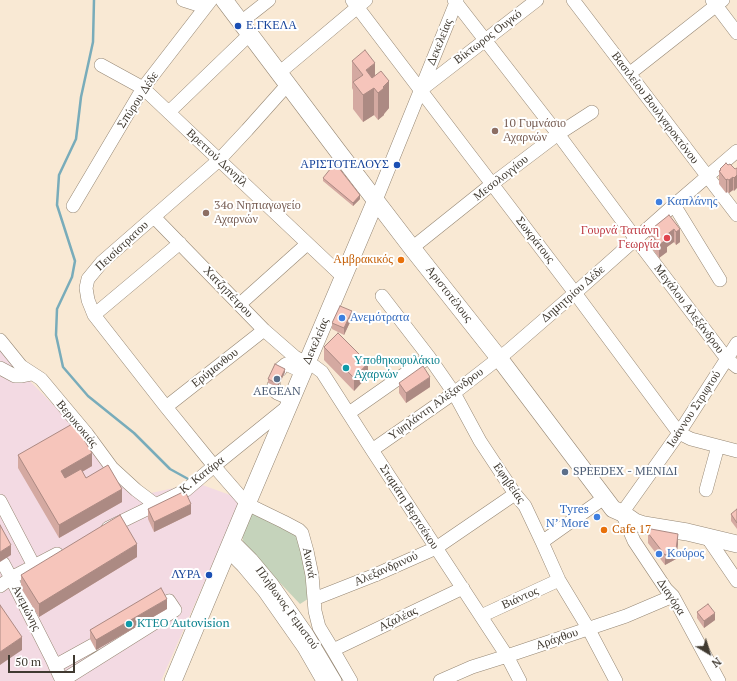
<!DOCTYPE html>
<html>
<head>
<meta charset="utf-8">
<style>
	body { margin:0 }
	#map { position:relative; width:737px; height:681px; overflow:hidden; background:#f9e9d4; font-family:"PT Serif",serif }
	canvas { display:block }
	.north { position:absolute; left:689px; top:633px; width:40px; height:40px; -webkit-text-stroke:3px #fff; paint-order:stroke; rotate:142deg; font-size:11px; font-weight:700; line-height:16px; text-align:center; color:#403a31 }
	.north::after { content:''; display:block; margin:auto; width:14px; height:18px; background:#403a31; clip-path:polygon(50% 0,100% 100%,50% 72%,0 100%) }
	.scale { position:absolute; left:8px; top:655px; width:67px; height:18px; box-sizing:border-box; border:2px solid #403a31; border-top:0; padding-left:5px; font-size:12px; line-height:14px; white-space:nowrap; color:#403a31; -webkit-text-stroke:3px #fff; paint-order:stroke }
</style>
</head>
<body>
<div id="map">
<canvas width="737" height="681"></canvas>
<div class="north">N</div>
<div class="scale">50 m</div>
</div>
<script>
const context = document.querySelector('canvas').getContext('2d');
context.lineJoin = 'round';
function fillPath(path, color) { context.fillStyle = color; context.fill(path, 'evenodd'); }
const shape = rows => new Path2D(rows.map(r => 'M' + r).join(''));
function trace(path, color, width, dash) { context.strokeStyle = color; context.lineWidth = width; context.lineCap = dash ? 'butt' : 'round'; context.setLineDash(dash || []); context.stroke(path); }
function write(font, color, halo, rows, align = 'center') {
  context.font = font + ' "PT Serif",serif'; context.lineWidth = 4; context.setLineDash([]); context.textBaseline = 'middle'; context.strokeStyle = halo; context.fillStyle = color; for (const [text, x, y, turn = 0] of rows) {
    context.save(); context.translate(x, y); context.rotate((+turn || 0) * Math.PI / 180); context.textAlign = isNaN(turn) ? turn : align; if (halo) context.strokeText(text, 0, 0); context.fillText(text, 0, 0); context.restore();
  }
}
fillPath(shape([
	[0,344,18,369,142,495,197,483,241,499,161,681,0,681]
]), '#f3dae3');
fillPath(shape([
	[250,510,299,535,311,597,300,604,246,547,243,541,242,533]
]), '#c5d3bb');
trace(shape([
	[94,0,93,42,81,97,76,139,59,175,57,205,75,261,72,277,57,309,56,335,63,367,88,396,134,433,170,469,190,480]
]), '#79acba', 2.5);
const minor = shape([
	[183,0,205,7],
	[352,0,469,154,492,184,575,293,679,433,691,439,737,451],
	[454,0,558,134,636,239,727,359,737,367],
	[573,0,737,215],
	[712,0,737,33],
	[241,22,269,0],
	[101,65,143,88,343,277],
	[279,73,366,0],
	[629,74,723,0],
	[288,84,247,130,219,160,102,262,88,279,86,288,88,300,94,315,166,407,214,466,247,504,284,522,299,530,302,533,307,551,312,575,315,611,319,627,333,650,351,681],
	[422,89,537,0],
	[169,112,250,34],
	[376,200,457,0],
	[674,205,720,280],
	[73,206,143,88,211,0],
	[154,217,264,330,295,357,314,366,322,372,372,450,507,656,520,681],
	[412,248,492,184,558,134,592,112],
	[382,296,429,357,454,393,480,441,515,494,525,506,542,542,559,580,588,628,616,681],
	[240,304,307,244],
	[94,315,180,243],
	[0,340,21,366,41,379,87,434,112,468,136,490,156,505],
	[0,368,15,376,22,376,32,374],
	[280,370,281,368,286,364,303,372],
	[274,385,273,389,277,393,291,399],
	[166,407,264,330],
	[349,413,429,357],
	[372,450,454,393,508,351,575,293,674,205,737,151],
	[706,490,718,446],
	[0,501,34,566],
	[108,528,186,490,214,466,287,407],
	[707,537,737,581],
	[232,540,251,559,272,584,307,634,335,681],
	[542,542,604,498],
	[228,551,243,566,264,591,304,648,323,681],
	[0,565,3,563,11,578,52,659,62,681],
	[0,586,11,578,57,554],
	[314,599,375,575,436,548,515,494],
	[481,616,559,580],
	[333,650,463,588],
	[55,666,93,645],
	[62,681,175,610,169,601,164,603],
	[440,681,472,667,507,656,626,616,673,596],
	[719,681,673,596,666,589,634,541,622,513,679,433,737,343]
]);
const major = shape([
	[224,0,337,150,412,248,499,358,613,509,622,513,635,522,644,525,687,532,737,544],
	[173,681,247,504,376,200]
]);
trace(minor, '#958673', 14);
trace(major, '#958673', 18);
trace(minor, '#fff', 13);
trace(major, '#fff', 17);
fillPath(shape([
	[352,61,375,76,389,108,384,114,384,115,378,120,374,115,363,122,353,109,353,90,352,88],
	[728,165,735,169,734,191,733,190,729,193,727,192,726,193,719,184,719,171,720,171,720,169],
	[323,178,360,199,353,206,323,181],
	[680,229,680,242,676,245,674,242,667,247,667,252,659,258,649,244,649,231],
	[352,318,344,335,332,329,332,323],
	[324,347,368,376,354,391,324,360],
	[285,372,278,387,268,383,268,379],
	[399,383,430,387,406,403,399,393],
	[18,455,92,466,82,472,86,478,122,502,59,538,18,468],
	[148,509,191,514,154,532,148,519],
	[737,509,737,529,731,521,731,514],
	[648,533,678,544,676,559,665,565,648,543],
	[137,557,39,617,21,588,21,575],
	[167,609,96,650,90,639,90,630],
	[697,612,715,620,704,628,697,618]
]), '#d4a9a1');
fillPath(shape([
	[375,63,375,89,374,88,374,115,363,122,363,95,366,70],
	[389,81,389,108,384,114,384,115,378,120,378,93],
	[737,175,737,188,734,191,734,178],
	[733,177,733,190,729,193,729,180],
	[727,179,727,192,726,193,726,180],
	[360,195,360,199,353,206,353,203],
	[674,229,674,242,667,247,667,252,659,258,659,245,665,236],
	[680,229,680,242,676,245,676,232],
	[352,311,352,318,344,335,344,328],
	[368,363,368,376,354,391,354,378],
	[285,369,285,372,278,387,278,384],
	[430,377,430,387,406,403,406,393],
	[92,453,92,466,61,484,61,471],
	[122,489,122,502,59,538,59,525],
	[191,504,191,514,154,532,154,522],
	[678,534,678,544,676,559,665,565,665,555],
	[137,544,137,557,39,617,39,604],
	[11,545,11,555,0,562,0,552],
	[167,599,167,609,96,650,96,640],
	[715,613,715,620,704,628,704,621],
	[22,637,22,650,0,665,0,652]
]), '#ac8a83');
const building = shape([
	[365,50,375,63,366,70,372,78,381,71,389,81,383,87,384,88,378,93,374,88,363,95,353,82,363,75,352,61,365,50],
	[335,163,360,195,353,203,323,178,335,163],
	[726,163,728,165,730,164,735,169,737,168,737,175,734,178,733,177,729,180,727,179,726,180,719,171,721,170,720,169,726,163],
	[669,215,680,229,676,232,674,229,665,236,667,239,659,245,649,231,669,215],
	[340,306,352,311,344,328,332,323,340,306],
	[338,333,368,363,354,378,324,347,338,333],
	[275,364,285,369,278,384,268,379,275,364],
	[423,366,430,377,406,393,399,383,423,366],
	[74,423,92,453,61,471,65,478,81,469,86,478,108,465,122,489,59,525,18,455,74,423],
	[185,491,191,504,154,522,148,509,185,491],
	[737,509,737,523,731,514,737,509],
	[120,515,137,544,39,604,21,575,120,515],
	[0,525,11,545,0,552,0,525],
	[651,529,678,534,676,550,665,555,648,533,651,529],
	[161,588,167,599,96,640,90,630,161,588],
	[708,604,715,613,704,621,697,612,708,604],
	[0,605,22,637,0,652,0,605]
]);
fillPath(building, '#f6c5bb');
trace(building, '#ac8a83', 1);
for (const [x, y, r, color] of [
	[238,26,4,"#1a4fb4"],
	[495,131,4,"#8d6e63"],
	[397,165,4,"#1a4fb4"],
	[659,202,4,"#3f7fe0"],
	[206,213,4,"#8d6e63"],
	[667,238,4,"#e0444e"],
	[401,260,4,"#e8710a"],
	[342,318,4,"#3f7fe0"],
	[346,368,4,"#0f9aa8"],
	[277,379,4,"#5c6f8a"],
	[565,472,4,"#5c6f8a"],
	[597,517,4,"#3f7fe0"],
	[604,530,4,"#e8710a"],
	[659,554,4,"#3f7fe0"],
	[209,575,4,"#1a4fb4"],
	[129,624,4,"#0f9aa8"]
]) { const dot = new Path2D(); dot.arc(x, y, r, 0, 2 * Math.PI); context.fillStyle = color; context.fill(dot); trace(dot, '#fff', 1.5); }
write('12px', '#164399', '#fff', [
	["Ε.ΓΚΕΛΑ",246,26,"left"],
	["ΑΡΙΣΤΟΤΕΛΟΥΣ",389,165],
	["ΛΥΡΑ",201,575]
], 'right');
write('12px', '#403a31', '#fff', [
	["Βίκτωρος Ουγκό",488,37,-37],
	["Δεκελείας",440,42,-68],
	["Σπύρου Δέδε",138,100,-57],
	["Βασιλείου Βουλγαροκτόνου",655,108,53],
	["Βρεττού Δανηΐλ",217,158,43],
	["Μεσολογγίου",501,178,-38],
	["Σωκράτους",535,240,52],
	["Πεισίστρατου",122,246,-43],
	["Χατζηπέτρου",228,292,46],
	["Αριστοτέλους",449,294,52],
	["Δημητρίου Δέδε",573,294,-41],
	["Μεγάλου Αλεξάνδρου",689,309,53],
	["Δεκελείας",316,341,-67],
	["Ερύμανθου",215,368,-38],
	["Υψηλάντη Αλέξανδρου",436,404,-36],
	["Ιωάννου Στριφτού",694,409,-57],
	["Βερυκοκιάς",77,424,50],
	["Κ. Κατάρα",202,475,-38],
	["Εφηβείας",509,483,55],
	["Σταμάτη Βερτσέκου",409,507,57],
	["Ανανά",309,563,79],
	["Αλεξανδρινού",386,569,-24],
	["Διαγόρα",671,597,56],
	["Βιάντος",520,598,-24],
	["Ανεμώνης",26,608,63],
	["Πλήθωνος Γεμιστού",287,608,54],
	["Αζαλέας",398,619,-26],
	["Αράχθου",557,639,-19]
]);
write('12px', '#785e54', '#fff', [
	["10 Γυμνάσιο",503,124],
	["Αχαρνών",503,138],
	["34o Νηπιαγωγείο",214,206],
	["Αχαρνών",214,220]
], 'left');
write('12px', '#366cbe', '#fff', [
	["Καπλάνης",667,202],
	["Ανεμότρατα",350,318],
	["Tyres",589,510,"right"],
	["N’ More",589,524,"right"],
	["Κούρος",667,554]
], 'left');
write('12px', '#be3a42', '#fff', [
	["Γουρνά Τατιάνη",659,231],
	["Γεωργία",659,245]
], 'right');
write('12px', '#c56008', '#fff', [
	["Αμβρακικός",393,260],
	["Cafe 17",612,530,"left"]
], 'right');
write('12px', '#0d838f', '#fff', [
	["Υποθηκοφυλάκιο",354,361],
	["Αχαρνών",354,375],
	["ΚΤΕΟ Autovision",137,624]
], 'left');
write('12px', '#4e5e75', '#fff', [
	["AEGEAN",277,392],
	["SPEEDEX - ΜΕΝΙΔΙ",573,472,"left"]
]);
</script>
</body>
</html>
